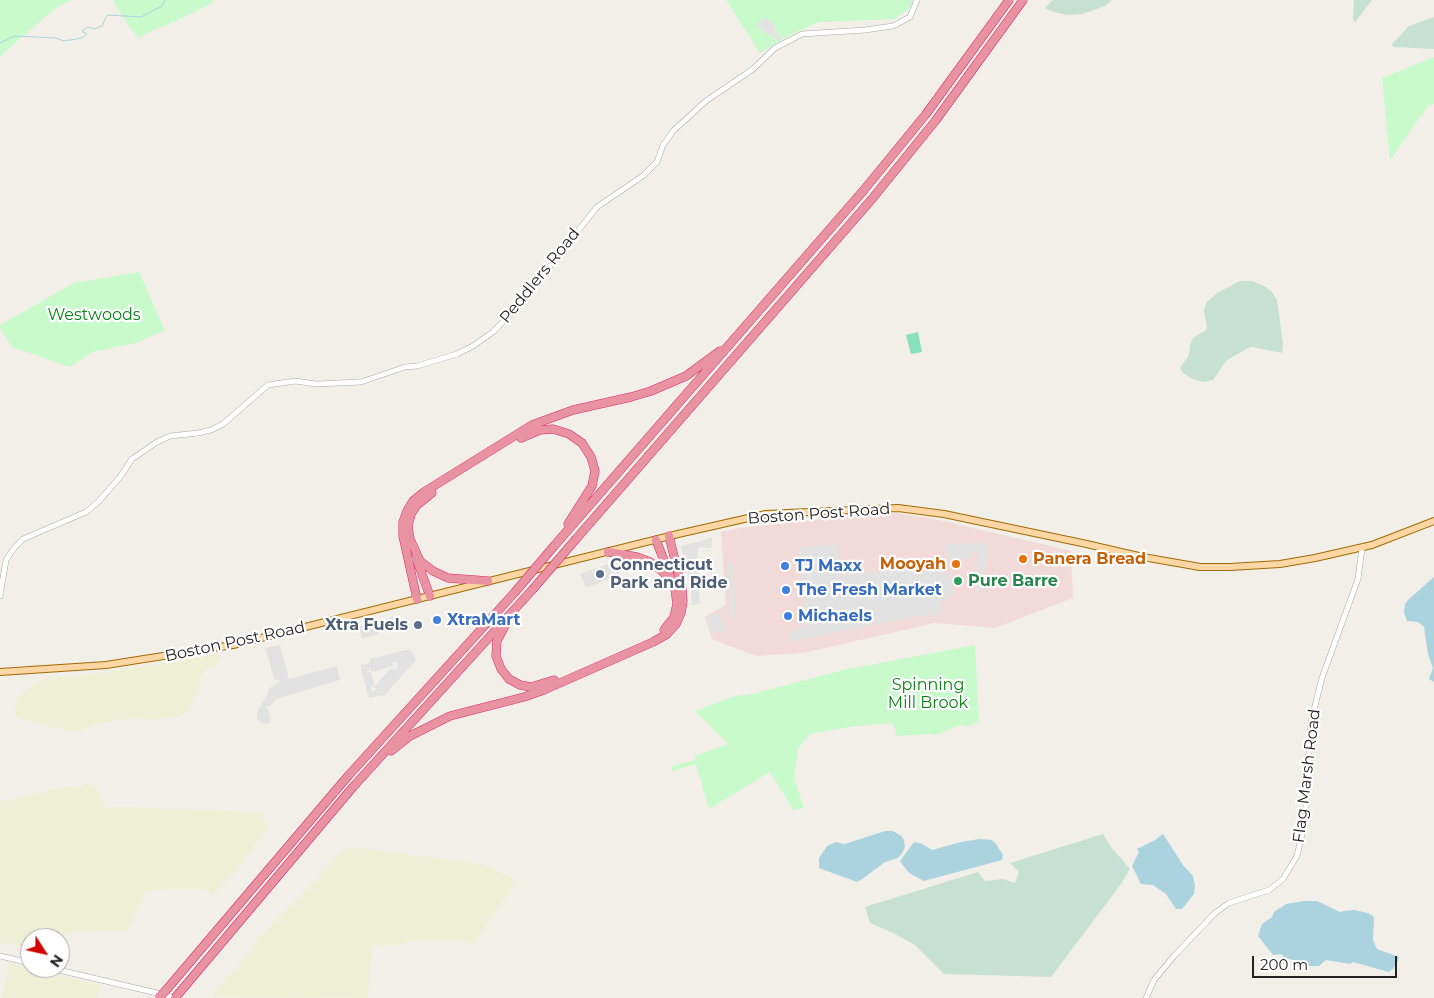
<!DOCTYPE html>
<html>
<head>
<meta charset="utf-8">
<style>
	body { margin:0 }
	#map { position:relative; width:1434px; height:998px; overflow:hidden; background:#f2efe9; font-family:Montserrat,sans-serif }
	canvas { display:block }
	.north { position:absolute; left:20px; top:928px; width:50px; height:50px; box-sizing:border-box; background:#fff; border:1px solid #a7a7a7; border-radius:50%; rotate:125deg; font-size:14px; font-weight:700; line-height:20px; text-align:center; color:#222 }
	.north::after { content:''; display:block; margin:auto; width:18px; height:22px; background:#d40000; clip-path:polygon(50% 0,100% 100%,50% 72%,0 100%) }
	.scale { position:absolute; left:1252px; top:956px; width:145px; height:22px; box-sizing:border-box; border:2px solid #222; border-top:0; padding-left:6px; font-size:15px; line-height:18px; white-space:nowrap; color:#222; -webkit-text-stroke:4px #fff; paint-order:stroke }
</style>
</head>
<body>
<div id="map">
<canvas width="1434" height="998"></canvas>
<div class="north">N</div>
<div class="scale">200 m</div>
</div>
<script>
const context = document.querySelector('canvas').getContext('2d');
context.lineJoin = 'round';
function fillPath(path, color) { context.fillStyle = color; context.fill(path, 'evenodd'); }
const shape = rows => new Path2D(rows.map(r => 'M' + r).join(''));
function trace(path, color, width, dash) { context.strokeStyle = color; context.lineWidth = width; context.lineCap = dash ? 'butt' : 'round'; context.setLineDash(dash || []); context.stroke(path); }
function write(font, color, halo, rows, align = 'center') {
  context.font = font + ' Montserrat,sans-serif'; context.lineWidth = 4.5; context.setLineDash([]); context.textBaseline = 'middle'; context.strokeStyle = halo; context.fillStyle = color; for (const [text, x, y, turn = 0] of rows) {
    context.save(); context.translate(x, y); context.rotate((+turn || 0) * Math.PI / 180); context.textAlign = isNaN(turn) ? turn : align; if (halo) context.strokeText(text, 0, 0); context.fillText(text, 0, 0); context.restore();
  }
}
fillPath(shape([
	[896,513,939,520,1071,551,1073,598,995,628,935,623,803,653,756,656,712,639,705,617,726,605,721,532,739,528,842,517]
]), '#f2dad9');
fillPath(shape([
	[221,655,216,664,205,670,201,677,198,692,191,705,190,711,172,719,167,717,151,720,135,718,94,724,84,730,74,732,23,720,16,715,15,705,22,693,45,678,77,676,178,661,201,656],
	[85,783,93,784,98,789,105,807,137,807,262,813,268,828,236,871,212,895,204,889,146,890,127,931,68,932,60,952,60,938,30,938,30,948,0,943,0,802,46,791,70,787,78,788],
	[346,846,481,864,517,880,474,944,458,940,412,940,399,945,372,946,368,998,212,997,213,994,244,958,267,928,306,890],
	[10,963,100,985,97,998,2,998]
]), '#eef0d5');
fillPath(shape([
	[1053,0,1112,0,1105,6,1082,14,1067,15,1051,11,1045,8],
	[1354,0,1372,0,1355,22,1353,18],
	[1434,17,1434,49,1394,47,1392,44,1409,26],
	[1240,281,1252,281,1264,286,1271,291,1277,300,1283,344,1282,353,1252,347,1246,349,1226,361,1213,380,1204,382,1192,379,1183,373,1180,368,1189,355,1190,345,1193,338,1206,330,1207,327,1204,310,1207,302,1217,293],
	[1103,834,1111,847,1130,869,1121,884,1051,977,944,974,915,945,893,933,870,923,865,907,978,872,985,881,1003,879,1015,883,1019,872,1010,863]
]), '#c6e0d4');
fillPath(shape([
	[0,0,72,0,64,3,52,11,0,56],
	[113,0,215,0,212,1,211,4,174,22,172,22,164,27,160,27,138,38,126,22],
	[726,0,913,0,909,9,895,19,818,22,788,36,760,53],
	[768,19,775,27,775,31,782,38,779,41,772,35,762,31],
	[1434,57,1434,104,1428,106,1390,160,1382,78],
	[139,272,165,330,136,343,92,352,70,367,12,347,0,328,0,325,74,283],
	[975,645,979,722,968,726,960,725,935,735,932,734,897,736,893,723,854,726,810,734,798,749,794,778,804,808,793,810,770,772,709,809,696,764,672,771,672,766,695,760,695,756,728,744,695,711,735,696,753,694,843,670]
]), '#c8facc');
fillPath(shape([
	[918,332,922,352,911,354,906,335]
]), '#88e0be');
fillPath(shape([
	[766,18,774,24,775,31,782,38,779,41,772,35,767,35,757,25,759,21],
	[712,538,711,548,702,547,698,548,697,568,700,604,692,605,691,587,681,546],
	[978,542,985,544,989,551,980,593,977,593,975,582,978,554,976,552,973,552,971,554,971,558,949,560,948,555,945,555,944,544,967,544],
	[838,544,841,575,944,567,944,574,951,574,953,595,949,595,942,603,941,615,918,616,789,642,788,632,806,627,799,547],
	[616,561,620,575,586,588,580,574],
	[733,563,736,618,734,619,730,614,727,564],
	[720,613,726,631,710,633,706,617,709,615],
	[399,615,402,628,385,632,383,628,379,630,379,634,362,638,359,626],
	[280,645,289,679,337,666,340,680,276,699,270,706,266,707,268,709,271,723,264,724,257,720,257,712,268,693,269,688,280,682,278,679,275,680,265,648],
	[410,649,416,660,383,697,380,695,369,698,360,665,370,663,370,659],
	[396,662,398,665,397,668,394,670,391,668,374,687,376,691,372,691,371,687,374,685,371,672,367,673,370,668,372,672,393,666,392,663]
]), '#e2e2e2');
fillPath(shape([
	[1434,577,1434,682,1429,679,1433,668,1428,654,1424,627,1418,622,1407,621,1404,612,1405,604,1409,599],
	[885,831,893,831,901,836,904,840,905,847,902,853,898,858,885,862,861,880,857,882,819,868,819,858,827,846,836,842,844,844,848,843],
	[1163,834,1183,865,1193,876,1195,886,1194,894,1182,909,1176,909,1166,894,1153,885,1141,884,1132,866,1139,852,1137,849,1155,840],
	[979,839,992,840,996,844,1003,855,1002,860,924,881,909,873,900,861,914,842,922,844,932,850,961,842],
	[1304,901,1317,901,1340,912,1344,911,1354,910,1368,913,1374,917,1373,940,1377,949,1399,957,1396,966,1389,972,1353,962,1350,964,1326,960,1319,966,1299,966,1293,960,1285,958,1281,954,1273,955,1258,936,1262,924,1272,917,1274,912,1286,904]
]), '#aad3df');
trace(shape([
	[0,43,14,36,56,38,64,41,82,38,87,34,82,31,88,27,94,29,102,26,107,15,141,17,162,6,165,0]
]), '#aad3df', 1);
const tertiary = shape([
	[0,596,6,560,15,547,23,539,86,512,98,502,120,477,132,459,157,442,170,436,198,433,211,430,223,424,268,385,295,381,316,384,361,382,405,367,417,366,457,354,473,346,493,332,518,306,597,207,644,175,657,162,663,145,674,130,706,101,753,69,775,48,802,34,865,30,893,26,910,17,917,0],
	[0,956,30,963],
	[50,968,178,998],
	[1146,998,1154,980,1174,956,1215,913,1229,903,1269,890,1283,879,1297,856,1305,821,1311,722,1322,678,1358,579,1362,548]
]);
const primary = shape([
	[0,672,106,665,233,645,678,534,766,514,898,508,944,514,1082,543,1143,557,1200,567,1230,567,1280,564,1315,558,1372,545,1434,521]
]);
const motorway = shape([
	[521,438,540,430,553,429,569,434,582,443,591,457,595,471,592,486,568,524],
	[432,493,417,505,411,514,408,526,410,539,420,561,433,571,448,578,488,581],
	[576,539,872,199,936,120,1023,0],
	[656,540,675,589,677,604,674,617,664,630],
	[554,546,863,191,926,114,1009,0],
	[608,552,637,557,650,562,661,570,670,580],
	[416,558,430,596],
	[417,599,403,536,403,522,407,511,413,501,424,492,532,425,573,410,631,397,651,391,686,376,720,351],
	[506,624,497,641,496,656,501,669,509,679,520,685,531,687,554,680],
	[391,751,410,736,450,716,524,697,544,690,653,642,667,634,676,624,681,613,683,601,682,589,669,536],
	[167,989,348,776,515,592],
	[180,992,353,787,533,589]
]);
trace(tertiary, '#a9a9a9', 6);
trace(primary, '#a06b00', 8);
trace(motorway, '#dc2a67', 9);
trace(tertiary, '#fff', 5);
trace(primary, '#fcd6a4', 6);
trace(motorway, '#e892a2', 8);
const motorwayBridge = shape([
	[533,589,576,539],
	[515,592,554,546],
	[159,998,167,989],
	[175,998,180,992]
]);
trace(motorwayBridge, '#dc2a67', 9, []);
trace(motorwayBridge, '#e892a2', 8);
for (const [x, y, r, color] of [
	[1023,559,5,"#e8710a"],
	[956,564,5,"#e8710a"],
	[785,566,5,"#3f7fe0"],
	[600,574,5,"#5c6f8a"],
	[958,581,5,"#2e9e5b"],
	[786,590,5,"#3f7fe0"],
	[788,616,5,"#3f7fe0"],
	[437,620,5,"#3f7fe0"],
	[418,625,5,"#5c6f8a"]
]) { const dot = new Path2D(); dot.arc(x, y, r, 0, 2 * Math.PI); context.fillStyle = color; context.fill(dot); trace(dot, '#fff', 2); }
write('16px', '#222', '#fff', [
	["Peddlers Road",540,276,-51],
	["Boston Post Road",819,514,-4],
	["Boston Post Road",235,642,-12],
	["Flag Marsh Road",1307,776,-83]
]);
write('16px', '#0c8416', '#fff', [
	["Westwoods",94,315],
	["Spinning",928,685],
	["Mill Brook",928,703]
]);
write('bold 16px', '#c56008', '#fff', [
	["Panera Bread",1033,559],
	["Mooyah",946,564,"right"]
], 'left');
write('bold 16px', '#4e5e75', '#fff', [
	["Connecticut",610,565],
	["Park and Ride",610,583],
	["Xtra Fuels",408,625,"right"]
], 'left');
write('bold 16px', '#366cbe', '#fff', [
	["TJ Maxx",795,566],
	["The Fresh Market",796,590],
	["Michaels",798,616],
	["XtraMart",447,620]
], 'left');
write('bold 16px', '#27864d', '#fff', [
	["Pure Barre",968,581]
], 'left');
</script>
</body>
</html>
